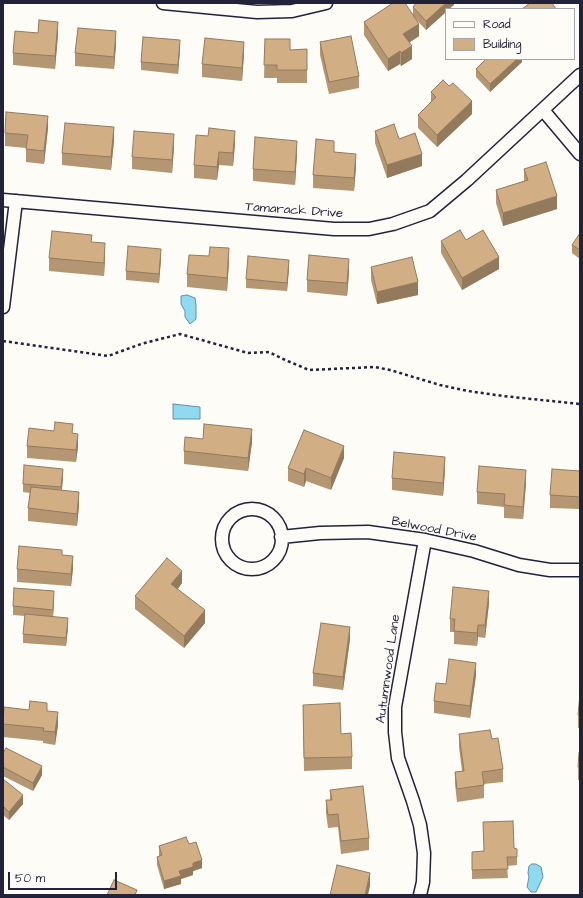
<!DOCTYPE html>
<html>
<head>
<meta charset="utf-8">
<style>
	body { margin:0 }
	#map { position:relative; width:583px; height:898px; overflow:hidden; background:#fdfcf7; font-family:"Architects Daughter",sans-serif }
	canvas { display:block }
	.frame { position:absolute; inset:0; border:4px solid #22223b; pointer-events:none }
	.legend { position:absolute; left:445px; top:8px; width:130px; height:52px; box-sizing:border-box; background:#fdfcf7; border:1px solid #a5a5ac; margin:0; padding:5px 7px; list-style:none; font-size:12px; color:#22223b }
	.legend li { display:flex; align-items:center; gap:8px; height:20px }
	.legend b { width:20px; border:1px solid #a5a5ac }
	.scale { position:absolute; left:8px; top:872px; width:109px; height:18px; box-sizing:border-box; border:2px solid #22223b; border-top:0; padding-left:5px; font-size:12px; line-height:14px; white-space:nowrap; color:#22223b; -webkit-text-stroke:3px #fdfcf7; paint-order:stroke }
</style>
</head>
<body>
<div id="map">
<canvas width="583" height="898"></canvas>
<div class="frame"></div>
<ul class="legend">
<li><b style="height:5px;background:#fdfcf7"></b>Road</li>
<li><b style="height:11px;background:#d2ae85"></b>Building</li>
</ul>
<div class="scale">50 m</div>
</div>
<script>
const context = document.querySelector('canvas').getContext('2d');
context.lineJoin = 'round';
function fillPath(path, color) { context.fillStyle = color; context.fill(path, 'evenodd'); }
const shape = rows => new Path2D(rows.map(r => 'M' + r).join(''));
function trace(path, color, width, dash) { context.strokeStyle = color; context.lineWidth = width; context.lineCap = dash ? 'butt' : 'round'; context.setLineDash(dash || []); context.stroke(path); }
function write(font, color, halo, rows, align = 'center') {
  context.font = font + ' "Architects Daughter",sans-serif'; context.lineWidth = 3; context.setLineDash([]); context.textBaseline = 'middle'; context.strokeStyle = halo; context.fillStyle = color; for (const [text, x, y, turn = 0] of rows) {
    context.save(); context.translate(x, y); context.rotate((+turn || 0) * Math.PI / 180); context.textAlign = isNaN(turn) ? turn : align; if (halo) context.strokeText(text, 0, 0); context.fillText(text, 0, 0); context.restore();
  }
}
const water = shape([
	[187,295,195,298,196,305,196,319,190,324,185,317,185,311,181,304,181,296,187,295],
	[173,404,200,407,200,419,173,419,173,404],
	[532,864,536,864,541,867,543,877,536,892,531,892,527,887,529,877,528,873,529,866,532,864]
]);
fillPath(water, '#90daf1');
trace(water, '#6490a8', 1);
const minor = shape([
	[163,3,257,12,292,11,326,3],
	[543,110,580,154],
	[3,200,334,229,369,229,393,224,430,211,467,180,580,75],
	[3,307,16,201],
	'222 539a30 30 0 1 1 60 0a30 30 0 1 1-60 0Z',
	[281,537,320,533,368,532,425,540,474,551,519,565,550,570,580,570],
	[420,895,423,882,424,853,420,825,413,801,398,758,395,732,395,707,425,540]
]);
trace(minor, '#22223b', 15);
trace(shape([
	[3,341,108,356,141,344,180,334,248,353,269,352,283,359,309,370,375,367,390,370,440,385,468,391,503,396,580,404]
]), '#22223b', 2.5, [3, 3]);
trace(minor, '#fdfcf7', 12);
fillPath(shape([
	[454,3,454,5,446,9,446,12,426,30,413,16,419,36,409,43,412,59,401,66,400,64,388,71,364,35,364,22,413,15,413,7],
	[58,34,55,69,13,65,13,53],
	[265,39,290,50,307,49,307,83,277,83,277,78,264,78],
	[320,42,359,76,359,88,329,94,320,55],
	[116,44,114,69,75,66,75,53],
	[180,49,178,74,141,70,141,62],
	[244,54,242,81,202,77,202,64],
	[522,59,522,62,490,92,476,77,476,69],
	[431,92,472,114,437,147,418,128,418,115,431,102],
	[48,128,44,164,26,162,26,148,5,146,5,133],
	[375,131,399,139,422,166,387,178,375,143],
	[114,140,111,170,62,165,62,153],
	[235,143,233,166,219,165,217,180,194,178,194,165],
	[174,147,172,173,132,169,132,157],
	[297,153,295,185,253,181,253,169],
	[356,166,354,191,313,188,313,175],
	[524,169,557,209,503,226,496,203,496,190,524,181],
	[580,233,580,259,572,253,572,245],
	[441,241,499,269,462,290,441,253],
	[105,256,104,276,49,271,49,258],
	[161,258,159,283,126,280,126,271],
	[229,261,227,291,187,287,187,274],
	[371,267,418,295,377,304,371,280],
	[289,268,287,291,246,288,246,279],
	[349,272,347,296,307,292,307,280],
	[54,431,73,433,78,446,76,462,27,458,27,446],
	[203,439,252,442,248,471,184,464,184,451],
	[344,458,331,490,306,481,304,487,288,481,288,468],
	[445,470,443,496,392,490,392,478],
	[580,471,580,509,550,508,550,495],
	[63,477,62,490,79,505,77,526,28,521,28,508,30,493,23,492,23,484],
	[526,483,523,519,504,518,504,507,477,504,477,492],
	[62,555,73,568,71,586,17,582,17,569],
	[182,583,178,589,205,623,184,648,135,609,135,596],
	[54,600,53,617,68,627,66,646,23,643,23,634,25,616,13,615,13,606],
	[489,603,485,638,478,637,477,646,454,644,454,632,450,632,450,619],
	[350,639,343,690,313,686,313,673],
	[476,675,470,718,434,713,434,701,446,684],
	[580,694,580,728,578,728,578,715],
	[303,705,341,734,352,757,352,769,304,771],
	[29,710,47,711,58,725,55,745,43,743,43,741,3,737,3,717],
	[459,734,492,739,503,769,503,782,484,784,484,798,457,802,455,784,455,772,462,771,459,747],
	[3,753,42,775,33,791,3,776],
	[580,753,580,780,578,780,578,767],
	[3,779,23,804,9,820,3,815],
	[330,790,369,838,369,850,341,854,338,827,328,828,326,813,326,800,330,800],
	[159,846,202,868,193,871,193,875,181,879,181,884,164,889,157,865,157,857,159,856],
	[514,848,517,849,517,865,507,866,508,878,472,879,472,852,484,851]
]), '#b59672');
fillPath(shape([
	[446,3,454,3,454,5,449,9,446,9,446,12,426,30,426,21],
	[58,22,58,34,55,69,55,56],
	[419,24,419,36,403,46,403,34],
	[116,31,116,44,114,69,114,57],
	[180,40,180,49,178,74,178,65],
	[244,42,244,54,242,81,242,68],
	[412,46,412,59,401,66,401,53],
	[400,51,400,64,388,71,388,59],
	[517,59,522,59,522,62,490,92,490,84],
	[472,101,472,114,437,147,437,135],
	[48,116,48,128,44,164,44,151],
	[114,127,114,140,111,170,111,157],
	[235,131,235,143,233,166,233,153],
	[174,134,174,147,172,173,172,160],
	[297,141,297,153,295,185,295,172],
	[219,152,219,165,217,180,217,167],
	[356,154,356,166,354,191,354,178],
	[422,154,422,166,387,178,387,165],
	[557,196,557,209,503,226,503,213],
	[105,243,105,256,104,276,104,263],
	[229,248,229,261,227,291,227,278],
	[161,249,161,258,159,283,159,274],
	[499,257,499,269,462,290,462,278],
	[349,259,349,272,347,296,347,283],
	[289,260,289,268,287,291,287,283],
	[418,282,418,295,377,304,377,292],
	[252,429,252,442,248,471,248,458],
	[78,434,78,446,76,462,76,450],
	[344,446,344,458,331,490,331,478],
	[445,457,445,470,443,496,443,483],
	[306,468,306,481,304,487,304,474],
	[63,469,63,477,61,496,61,487],
	[526,470,526,483,523,519,523,507],
	[79,492,79,505,77,526,77,514],
	[73,556,73,568,71,586,71,574],
	[182,571,182,583,171,597,171,584],
	[54,591,54,600,53,618,53,610],
	[489,591,489,603,485,638,485,625],
	[205,610,205,623,184,648,184,636],
	[68,618,68,627,66,646,66,638],
	[478,625,478,637,477,646,477,633],
	[350,627,350,639,343,690,343,677],
	[476,663,476,675,470,718,470,706],
	[58,712,58,725,55,745,55,732],
	[42,766,42,775,33,791,33,783],
	[23,795,23,804,9,820,9,812],
	[202,860,202,868,193,871,193,875,181,879,181,884,164,889,164,881,179,871,193,863],
	[370,873,370,886,368,895,365,895]
]), '#937a5d');
const building = shape([
	[393,3,405,3,419,24,403,34,412,46,401,53,400,51,388,59,364,22,393,3],
	[416,3,446,3,426,21,413,7,416,3],
	[530,3,552,3,556,9,522,9,530,3],
	[39,20,58,22,55,56,13,53,15,31,38,33,39,20],
	[78,28,116,31,114,57,75,53,78,28],
	[351,36,359,76,329,82,320,42,351,36],
	[143,37,180,40,178,65,141,62,143,37],
	[205,38,244,42,242,68,202,64,205,38],
	[265,39,290,39,290,50,307,49,307,70,277,70,277,65,264,65,265,39],
	[486,59,517,59,490,84,476,69,486,59],
	[443,80,449,86,453,83,472,101,437,135,418,115,436,97,431,92,443,80],
	[6,112,48,116,44,151,26,149,28,135,5,133,6,112],
	[65,123,114,127,111,157,62,153,65,123],
	[394,124,399,139,415,133,422,154,387,165,375,131,394,124],
	[209,128,235,131,233,153,219,152,217,167,194,165,196,135,208,136,209,128],
	[134,131,174,134,172,160,132,157,134,131],
	[255,137,297,141,295,172,253,169,255,137],
	[316,139,334,141,334,152,356,154,354,178,313,175,316,139],
	[546,162,557,196,503,213,496,190,528,180,524,169,546,162],
	[460,230,466,240,483,230,499,257,462,278,441,241,460,230],
	[52,231,92,235,91,242,105,243,104,263,49,258,52,231],
	[580,233,580,250,572,245,580,233],
	[128,246,161,249,159,274,126,271,128,246],
	[210,247,229,248,227,278,187,274,189,255,209,256,210,247],
	[309,255,349,259,347,283,307,280,309,255],
	[248,256,289,260,287,283,246,279,248,256],
	[412,257,418,282,377,292,371,267,412,257],
	[55,422,73,424,72,433,78,434,76,450,27,446,29,428,54,431,55,422],
	[204,424,252,429,248,458,184,451,185,437,203,439,204,424],
	[304,430,344,446,331,478,306,468,304,474,288,468,304,430],
	[394,452,445,457,443,483,392,478,394,452],
	[24,465,63,469,61,487,23,484,24,465],
	[479,466,526,470,523,507,504,505,505,494,477,492,479,466],
	[552,469,580,471,580,497,550,495,552,469],
	[31,487,79,492,77,514,28,508,31,487],
	[19,546,62,550,62,555,73,556,71,574,17,569,19,546],
	[167,558,182,571,171,584,205,610,184,636,135,596,167,558],
	[453,587,489,591,485,625,478,625,477,633,454,631,455,619,450,619,453,587],
	[14,588,54,591,53,610,13,606,14,588],
	[25,614,68,618,66,638,23,634,25,614],
	[321,623,350,627,343,677,313,673,321,623],
	[449,659,476,663,470,706,434,701,436,683,446,684,449,659],
	[580,694,580,716,578,715,580,694],
	[30,701,47,703,47,711,58,712,55,732,43,731,44,728,3,724,4,707,29,710,30,701],
	[340,703,341,734,351,733,352,757,304,758,303,705,340,703],
	[490,730,492,739,498,738,503,769,482,772,484,785,457,789,455,772,464,771,459,734,490,730],
	[6,748,42,766,33,783,3,767,3,753,6,748],
	[579,753,580,753,580,768,578,767,579,753],
	[3,779,23,795,9,812,3,806,3,779],
	[363,786,369,838,341,841,338,814,328,815,326,800,332,800,330,790,363,786],
	[513,821,514,848,517,849,517,857,507,857,508,869,472,870,472,852,484,851,483,822,513,821],
	[186,837,189,844,196,842,202,860,193,863,193,867,179,871,181,876,164,881,157,857,162,855,159,846,186,837],
	[337,865,370,873,365,895,330,895,337,865],
	[114,880,137,890,135,895,107,895,114,880]
]);
fillPath(building, '#d2ae85');
trace(building, '#937a5d', 1);
write('13px', '#22223b', '#fdfcf7', [
	["Tamarack Drive",294,211,4],
	["Belwood Drive",434,530,11],
	["Autumnwood Lane",389,669,-82]
]);
</script>
</body>
</html>
